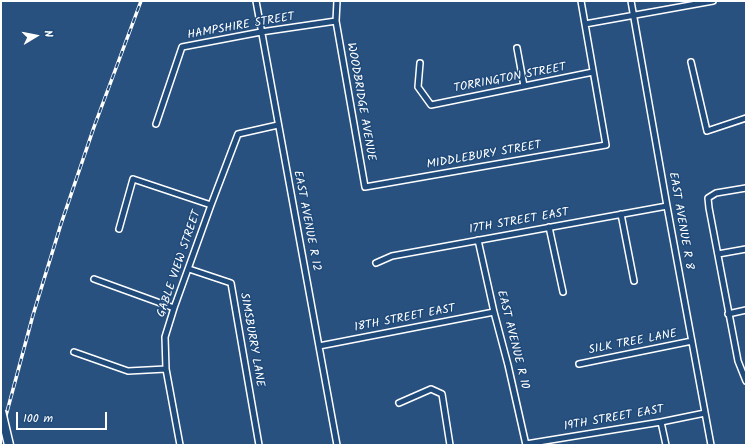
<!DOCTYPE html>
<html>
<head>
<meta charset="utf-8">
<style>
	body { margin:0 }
	#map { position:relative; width:747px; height:446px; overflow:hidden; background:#28517f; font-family:Kalam,sans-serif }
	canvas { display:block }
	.frame { position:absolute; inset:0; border:2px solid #fff; pointer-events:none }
	.north { position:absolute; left:16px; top:16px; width:40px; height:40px; -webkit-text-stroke:3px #1f4a7a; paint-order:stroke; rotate:80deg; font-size:11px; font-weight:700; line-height:16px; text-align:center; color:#fff }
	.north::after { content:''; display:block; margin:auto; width:14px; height:18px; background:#fff; clip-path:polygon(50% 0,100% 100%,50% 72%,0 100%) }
	.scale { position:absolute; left:16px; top:412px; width:91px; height:18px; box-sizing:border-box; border:2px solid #fff; border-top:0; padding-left:5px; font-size:12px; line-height:14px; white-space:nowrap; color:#fff; -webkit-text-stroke:3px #1f4a7a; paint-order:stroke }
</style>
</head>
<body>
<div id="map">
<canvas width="747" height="446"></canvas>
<div class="frame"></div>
<div class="north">N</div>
<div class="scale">100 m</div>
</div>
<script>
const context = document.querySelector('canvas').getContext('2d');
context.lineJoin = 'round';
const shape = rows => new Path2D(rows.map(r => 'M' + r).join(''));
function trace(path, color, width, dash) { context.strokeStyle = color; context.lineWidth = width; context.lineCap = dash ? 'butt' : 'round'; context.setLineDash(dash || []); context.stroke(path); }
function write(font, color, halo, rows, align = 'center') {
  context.font = font + ' Kalam,sans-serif'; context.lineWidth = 3; context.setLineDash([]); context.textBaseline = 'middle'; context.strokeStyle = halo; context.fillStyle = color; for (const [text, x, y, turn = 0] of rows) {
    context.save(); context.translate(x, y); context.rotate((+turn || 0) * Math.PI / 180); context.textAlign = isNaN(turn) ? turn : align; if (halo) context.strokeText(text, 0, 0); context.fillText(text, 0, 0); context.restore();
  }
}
const street = shape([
	[256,1,337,445],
	[337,1,336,21,365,187,606,145,581,1],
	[631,1,667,206,711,445],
	[585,24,713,1],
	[517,48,524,86],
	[691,62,707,131,746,118],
	[420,63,418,87,431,105,593,72],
	[156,124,182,47,261,32,336,21],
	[746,188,716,193,708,198,709,208,738,361,746,381],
	[621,214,634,281],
	[549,227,563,292],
	[119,229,133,179,211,205],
	[478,240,494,312,508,365,526,445],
	[718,254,746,249],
	[376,263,392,256,667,206],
	[189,269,231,283,259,445],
	[94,279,174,308],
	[728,314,746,310],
	[319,346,494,312],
	[74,352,128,371,166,369],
	[579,364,692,341],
	[399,403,431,389,442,394,450,445],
	[661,422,666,445],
	[526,444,661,422,705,413],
	[180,445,166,369,165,337,174,308,211,205,238,134,278,125]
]);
trace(street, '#fff', 8);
trace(street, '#1f4a7a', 5);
const rail = shape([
	[1,434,33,315,61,224,94,127,141,1]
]);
trace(rail, '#fff', 3.5);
trace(rail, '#1f4a7a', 2, [6]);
const primaryBridge = shape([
	[1,411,9,445]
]);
trace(primaryBridge, '#fff', 11, []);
trace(primaryBridge, '#1f4a7a', 8);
write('12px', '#fff', '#1f4a7a', [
	["HAMPSHIRE STREET",241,27,-10],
	["TORRINGTON STREET",510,79,-11],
	["WOODBRIDGE AVENUE",360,102,80],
	["MIDDLEBURY STREET",484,156,-10],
	["EAST AVENUE R 12",306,221,79],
	["EAST AVENUE R 8",680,221,80],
	["17TH STREET EAST",519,222,-10],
	["GABLE VIEW STREET",180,264,-71],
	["18TH STREET EAST",405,319,-11],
	["SIMSBURRY LANE",251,340,80],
	["EAST AVENUE R 10",512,340,76],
	["SILK TREE LANE",633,343,-11],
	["19TH STREET EAST",614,419,-10]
]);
</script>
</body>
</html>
